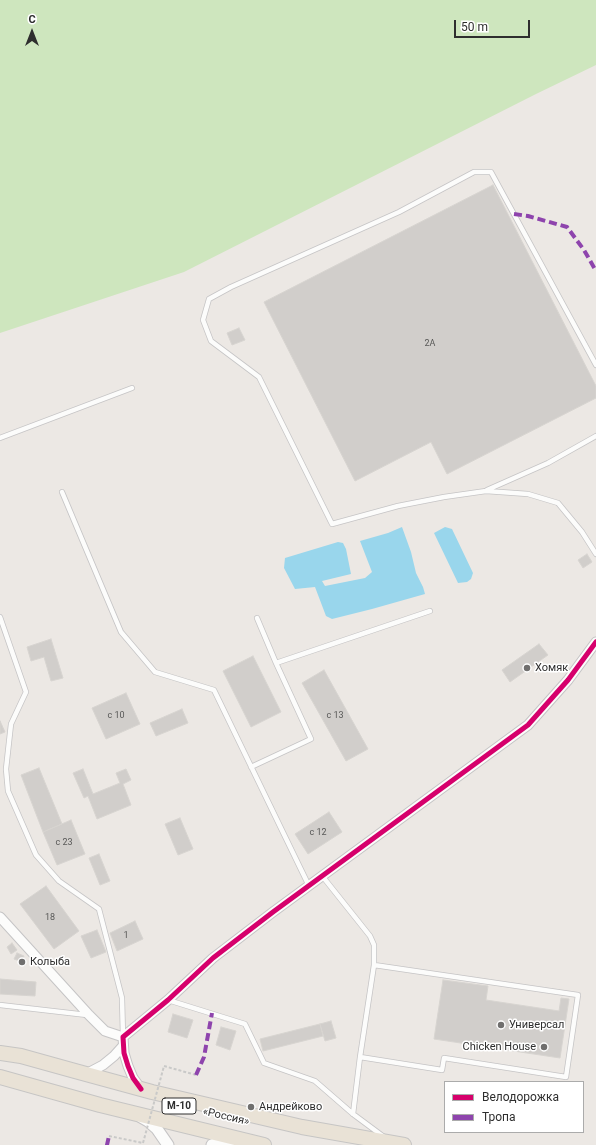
<!DOCTYPE html>
<html>
<head>
<meta charset="utf-8">
<style>
	body { margin:0 }
	#map { position:relative; width:596px; height:1145px; overflow:hidden; background:#ece8e4; font-family:Roboto,sans-serif }
	canvas { display:block }
	.legend { position:absolute; left:444px; top:1081px; width:140px; height:52px; box-sizing:border-box; background:#fff; border:1px solid #ababab; margin:0; padding:5px 7px; list-style:none; font-size:12px; color:#2e2e2e }
	.legend li { display:flex; align-items:center; gap:8px; height:20px }
	.legend b { width:20px; border:1px solid #ababab }
	.north { position:absolute; left:12px; top:12px; width:40px; height:40px; -webkit-text-stroke:3px #fff; paint-order:stroke; rotate:0deg; font-size:11px; font-weight:700; line-height:16px; text-align:center; color:#2e2e2e }
	.north::after { content:''; display:block; margin:auto; width:14px; height:18px; background:#2e2e2e; clip-path:polygon(50% 0,100% 100%,50% 72%,0 100%) }
	.scale { position:absolute; left:454px; top:20px; width:76px; height:18px; box-sizing:border-box; border:2px solid #2e2e2e; border-top:0; padding-left:5px; font-size:12px; line-height:14px; white-space:nowrap; color:#2e2e2e; -webkit-text-stroke:3px #fff; paint-order:stroke }
</style>
</head>
<body>
<div id="map">
<canvas width="596" height="1145"></canvas>
<ul class="legend">
<li><b style="height:5px;background:#d6006c"></b>Велодорожка</li>
<li><b style="height:5px;background:#8e44ad"></b>Тропа</li>
</ul>
<div class="north">С</div>
<div class="scale">50 m</div>
</div>
<script>
const context = document.querySelector('canvas').getContext('2d');
context.lineJoin = 'round';
function fillPath(path, color) { context.fillStyle = color; context.fill(path, 'evenodd'); }
const shape = rows => new Path2D(rows.map(r => 'M' + r).join(''));
function trace(path, color, width, dash) { context.strokeStyle = color; context.lineWidth = width; context.lineCap = dash ? 'butt' : 'round'; context.setLineDash(dash || []); context.stroke(path); }
function write(font, color, halo, rows, align = 'center') {
  context.font = font + ' Roboto,sans-serif'; context.lineWidth = 3; context.setLineDash([]); context.textBaseline = 'middle'; context.strokeStyle = halo; context.fillStyle = color; for (const [text, x, y, turn = 0] of rows) {
    context.save(); context.translate(x, y); context.rotate((+turn || 0) * Math.PI / 180); context.textAlign = isNaN(turn) ? turn : align; if (halo) context.strokeText(text, 0, 0); context.fillText(text, 0, 0); context.restore();
  }
}
fillPath(shape([
	[0,0,596,0,596,65,536,94,184,272,0,333]
]), '#cee6be');
fillPath(shape([
	[402,527,411,552,416,573,423,587,425,594,372,609,332,619,326,616,315,587,295,589,284,568,285,558,338,542,343,543,346,549,351,574,322,581,325,586,365,578,372,572,360,541,388,533],
	[445,527,452,529,473,573,471,579,467,582,458,583,434,533]
]), '#99d6ec');
const building = shape([
	[493,185,596,386,596,398,447,474,431,442,355,481,264,302,493,185],
	[239,328,245,340,232,345,227,333,239,328],
	[587,554,592,562,583,568,578,560,587,554],
	[51,639,63,678,51,681,44,657,31,661,27,647,51,639],
	[539,644,548,655,510,682,502,670,539,644],
	[253,656,281,712,251,727,223,671,253,656],
	[324,670,368,749,346,761,302,683,324,670],
	[126,693,140,724,106,739,92,708,126,693],
	[182,709,188,723,156,736,150,723,182,709],
	[0,721,5,732,0,734,0,721],
	[39,768,62,824,43,832,21,775,39,768],
	[83,769,93,794,120,783,116,773,126,769,131,780,123,784,131,805,97,819,88,796,84,798,73,773,83,769],
	[329,812,342,832,308,854,295,834,329,812],
	[180,818,193,849,178,855,165,824,180,818],
	[71,820,85,854,57,865,43,832,71,820],
	[99,854,110,881,100,885,89,858,99,854],
	[46,886,79,931,54,949,20,904,46,886],
	[135,921,143,939,117,951,110,933,135,921],
	[97,930,106,952,91,958,81,936,97,930],
	[12,943,17,950,11,954,7,947,12,943],
	[17,953,24,956,22,962,14,959,17,953],
	[0,979,36,982,35,996,0,994,0,979],
	[443,980,488,986,486,1000,559,1011,561,998,569,999,560,1058,434,1039,443,980],
	[173,1014,193,1020,187,1038,168,1032,173,1014],
	[331,1021,336,1038,325,1041,320,1024,331,1021],
	[320,1024,323,1036,263,1051,260,1039,320,1024],
	[221,1027,236,1031,230,1050,216,1045,221,1027]
]);
fillPath(building, '#d1cecb');
trace(building, '#d7d4d0', 1);
const service = shape([
	[596,365,491,172,474,172,399,212,231,287,209,299,203,320,211,341,259,377,332,524,398,506,444,497,486,491,528,494,558,503,582,532,596,554],
	[0,438,132,388],
	[487,490,548,463,596,436],
	[62,492,121,632,155,672,214,690,309,886],
	[0,617,26,692,11,724,6,769,8,791,36,855,59,881,99,909,122,998,123,1037],
	[276,663,430,611],
	[251,767,311,739,276,663,257,618],
	[323,877,370,936,374,945,374,965,360,1057,353,1114],
	[168,1000,245,1024,264,1063,315,1081,353,1114,384,1137],
	[0,1005,87,1015],
	[360,1057,442,1070,444,1058,566,1077,578,995,374,965]
]);
const minor = shape([
	[0,917,89,1015,105,1031,123,1037],
	[86,1074,103,1065,114,1056,123,1046],
	[141,1089,133,1078,128,1066,124,1053,123,1037,168,1000,213,958,273,912,528,725,568,680,596,642]
]);
const tertiary = shape([
	[141,1117,148,1121,157,1129,168,1145],
	[212,1145,220,1142,236,1141]
]);
const trunk = shape([
	[0,1053,21,1056,75,1071,152,1092,302,1127,404,1145],
	[0,1077,100,1105,264,1145]
]);
trace(service, '#c5c4c5', 6);
trace(minor, '#c5c4c5', 11);
trace(tertiary, '#c5c4c5', 13);
trace(trunk, '#c6c5c4', 16);
trace(shape([
	[164,1066,196,1075],
	[109,1136,143,1143]
]), '#c9c9c8', 2, [3, 2]);
trace(service, '#fcfcfb', 4.5);
trace(minor, '#fcfcfb', 9);
trace(tertiary, '#fcfcfb', 11);
trace(trunk, '#e9e2d6', 14);
trace(shape([
	[143,1143,164,1066]
]), '#c9c9c8', 2, [3, 2]);
trace(shape([
	[514,214,528,216,567,227,584,250,596,271],
	[196,1075,204,1057,212,1013],
	[108,1145,107,1145,109,1136]
]), '#8e44ad', 4, [8, 4]);
trace(shape([
	[141,1089,133,1078,128,1066,124,1053,123,1037,168,1000,213,958,273,912,528,725,568,680,596,642]
]), '#d6006c', 5);
for (const [x, y, r, color] of [
	[527,668,4,"#706f6e"],
	[22,962,4,"#706f6e"],
	[501,1025,4,"#706f6e"],
	[544,1047,4,"#706f6e"],
	[251,1107,4,"#706f6e"]
]) { const dot = new Path2D(); dot.arc(x, y, r, 0, 2 * Math.PI); context.fillStyle = color; context.fill(dot); trace(dot, '#fff', 1.5); }
write('9px', '#585857', null, [
	["2А",430,344],
	["с 10",116,716],
	["с 13",335,716],
	["с 12",318,833],
	["с 23",64,843],
	["18",50,918],
	["1",126,936]
]);
for (const [x, y, w] of [
	[179,1106,34]
]) { const box = new Path2D(); box.roundRect(x - w / 2, y - 8, w, 16, 3); context.fillStyle = '#fff'; context.fill(box); trace(box, '#2e2e2e', 1); }
write('bold 10px', '#2e2e2e', null, [
	["М-10",179,1106]
]);
write('11px', '#2e2e2e', '#fff', [
	["Хомяк",535,668],
	["Колыба",30,962],
	["Универсал",509,1025],
	["Chicken House",536,1047,"right"],
	["Андрейково",259,1107]
], 'left');
write('11px', '#2e2e2e', '#fff', [
	["«Россия»",226,1117,13]
]);
</script>
</body>
</html>
